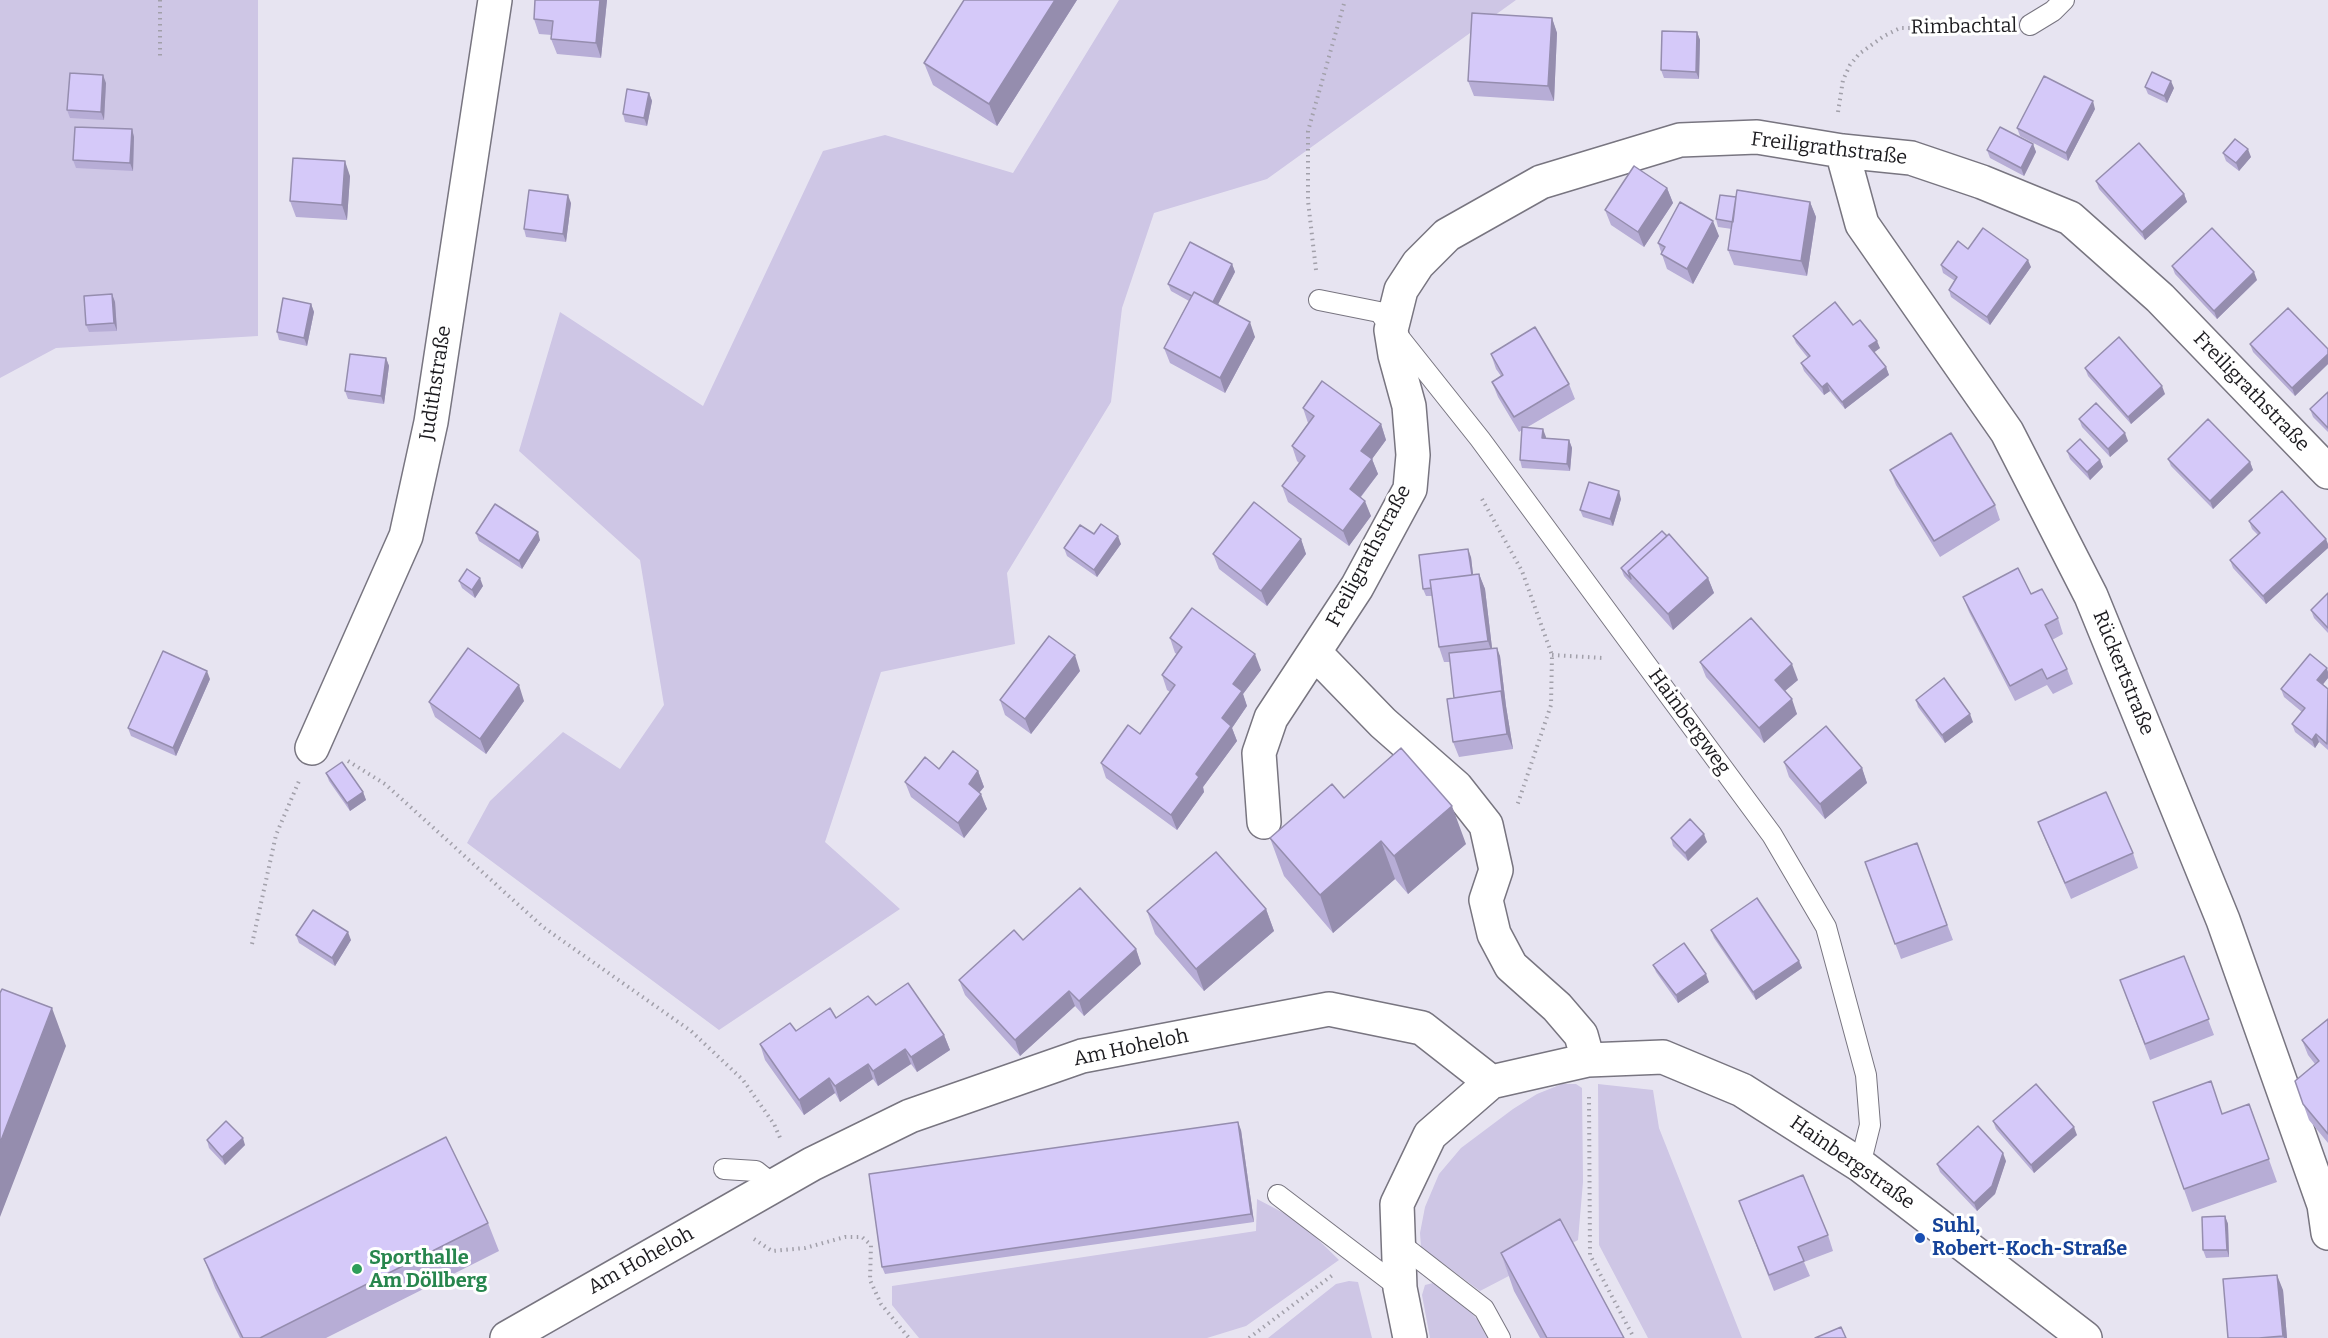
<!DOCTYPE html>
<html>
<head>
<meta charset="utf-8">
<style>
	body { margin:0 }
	canvas { display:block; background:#e7e4f1 }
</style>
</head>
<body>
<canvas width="2328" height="1338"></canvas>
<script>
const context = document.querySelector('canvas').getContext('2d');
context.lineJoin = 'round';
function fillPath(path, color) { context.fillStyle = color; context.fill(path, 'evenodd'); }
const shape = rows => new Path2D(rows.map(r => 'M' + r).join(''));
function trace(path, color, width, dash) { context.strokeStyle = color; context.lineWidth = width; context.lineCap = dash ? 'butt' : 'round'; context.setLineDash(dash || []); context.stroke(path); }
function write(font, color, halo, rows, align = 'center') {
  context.font = font + ' Bitter,serif'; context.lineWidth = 6; context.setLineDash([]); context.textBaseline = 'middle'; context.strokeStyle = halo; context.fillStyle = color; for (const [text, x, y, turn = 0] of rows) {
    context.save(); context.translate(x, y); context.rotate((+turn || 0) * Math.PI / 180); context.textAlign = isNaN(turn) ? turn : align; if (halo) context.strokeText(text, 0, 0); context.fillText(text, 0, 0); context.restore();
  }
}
fillPath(shape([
	[0,0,258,0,258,336,56,348,0,378],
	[1119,0,1516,0,1267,179,1154,213,1122,308,1111,402,1007,573,1015,644,881,672,825,842,900,909,719,1030,467,843,490,801,563,732,620,769,664,705,640,560,519,451,560,312,703,406,823,151,885,135,1013,173],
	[1562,1084,1576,1084,1582,1088,1583,1182,1578,1240,1480,1291,1421,1247,1420,1233,1425,1207,1439,1174,1461,1148,1513,1109,1537,1094],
	[1598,1084,1653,1090,1659,1128,1742,1338,1648,1338,1599,1245],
	[1257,1199,1299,1221,1339,1260,1246,1326,1207,1338,919,1338,892,1305,892,1286,1256,1231],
	[1349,1281,1358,1282,1372,1338,1268,1338,1336,1284],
	[1433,1283,1458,1298,1494,1338,1430,1338,1422,1295,1425,1285]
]), '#cec6e5');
const service = shape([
	[2030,25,2053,11,2064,0],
	[1319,300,1379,312,1480,439,1772,835,1826,927,1866,1075,1870,1125,1860,1165],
	[724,1169,756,1171,775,1186],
	[1278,1195,1400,1288],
	[1399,1243,1484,1309,1500,1338]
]);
const minor = shape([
	[1842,151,1862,224,2007,432,2091,596,2223,920,2324,1205,2328,1233],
	[1315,653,1383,723,1456,787,1486,825,1496,870,1486,900,1494,934,1511,966,1557,1007,1581,1035,1588,1060],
	[312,748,406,536,431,422,495,0],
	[1264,822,1259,753,1271,718,1357,587,1410,489,1413,455,1409,406,1395,355,1391,330,1401,290,1418,264,1447,235,1541,182,1680,140,1757,137,1842,151,1911,158,1982,182,2070,218,2160,298,2328,472],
	[507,1338,812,1164,910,1116,1082,1056,1329,1009,1422,1028,1491,1082],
	[1410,1338,1400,1288,1397,1204,1430,1135,1491,1082,1588,1060,1663,1057,1742,1090,1860,1165,2085,1338]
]);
trace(service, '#787580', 22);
trace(minor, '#787580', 36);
trace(shape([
	[160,0,160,56],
	[1838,112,1843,80,1850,65,1859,54,1884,36,1900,28,2000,27],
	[1316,270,1308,201,1308,131,1345,0],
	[1482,499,1522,571,1552,655,1551,705,1517,806],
	[1552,655,1603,658],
	[348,761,385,784,543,927,691,1031,743,1080,774,1124,781,1140],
	[252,944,276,835,299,781],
	[1589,1097,1590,1255,1634,1338],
	[754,1239,772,1251,805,1248,845,1237,862,1237,871,1245,870,1280,881,1304,909,1338],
	[1249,1338,1334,1274]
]), '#a2a0aa', 4, [1.5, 4.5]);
trace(service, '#fff', 20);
trace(minor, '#fff', 33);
fillPath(shape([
	[535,0,607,0,601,58,557,54,551,39,552,35,539,34,534,19],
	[964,0,1077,0,997,126,933,85,924,63],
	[1552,18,1557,33,1554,101,1474,96,1468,81],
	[1697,32,1700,40,1699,79,1664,78,1661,70],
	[106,83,104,120,70,118,67,110],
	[2145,87,2174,88,2167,103,2148,94],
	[649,93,652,101,647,126,625,122,623,114],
	[2095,109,2068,161,2020,136,2017,128],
	[132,129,134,137,133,171,76,168,73,160],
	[2033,144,2036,152,2024,176,1990,158,1987,150],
	[2223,153,2251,157,2239,171,2226,161],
	[350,176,347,220,296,217,290,201],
	[2096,181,2184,194,2187,202,2145,240,2099,189],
	[1667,188,1673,203,1644,247,1611,225,1605,210],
	[1736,197,1810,202,1816,217,1807,276,1734,265,1728,250,1732,229,1718,227,1716,219],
	[571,203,566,242,526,237,524,229],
	[1719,236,1693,284,1667,269,1658,243],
	[1968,249,2031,267,1990,325,1951,297,1949,290,1955,281,1943,273,1941,265],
	[1232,264,1235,272,1218,304,1255,337,1225,393,1170,363,1164,348,1189,301,1171,291,1168,284],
	[2172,266,2257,280,2217,319,2175,274],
	[112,294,115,302,117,331,89,332,86,325],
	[311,304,314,312,307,346,279,340,277,332],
	[1853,325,1880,348,1874,352,1886,367,1889,375,1845,409,1830,391,1824,395,1804,371,1801,363,1808,358,1796,343,1793,336],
	[2250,344,2328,349,2328,364,2295,396,2253,352],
	[1491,354,1569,384,1575,399,1526,428,1546,437,1546,438,1569,440,1572,448,1570,471,1522,468,1520,460,1522,430,1519,432,1498,397,1492,382,1501,376,1496,369],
	[386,358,389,366,384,404,348,399,345,391],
	[2085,368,2165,394,2131,424,2088,376],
	[2328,392,2328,432,2313,417,2310,409],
	[1303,408,1381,424,1386,440,1372,459,1378,474,1361,497,1371,516,1349,546,1288,502,1282,486,1299,463,1297,461,1292,446,1308,423],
	[2079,419,2128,441,2110,457,2082,427],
	[2067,451,2100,460,2103,467,2090,480,2070,459],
	[2168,459,2250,462,2253,470,2213,509,2171,466],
	[1890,470,1995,505,2000,520,1940,557,1896,485],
	[1621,499,1613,526,1583,517,1580,510],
	[2249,521,2328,544,2328,548,2266,604,2233,568,2230,560,2258,535,2252,529],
	[476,533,540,540,522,569,479,541],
	[1094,534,1121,544,1097,577,1067,556,1064,548],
	[1301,539,1306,554,1267,606,1219,569,1213,554],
	[1471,557,1473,575,1479,574,1485,589,1492,648,1500,656,1506,706,1513,749,1459,757,1453,742,1454,698,1450,662,1444,662,1439,647,1432,596,1426,596,1423,589],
	[1621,568,1708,578,1714,593,1673,630,1624,576],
	[459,581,483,586,475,598,462,588],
	[2328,593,2328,633,2314,618,2311,610],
	[2031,594,2058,618,2063,634,2052,640,2067,669,2073,684,2053,694,2047,685,2015,701,1969,612,1963,597],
	[1170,638,1261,670,1243,694,1247,706,1232,728,1237,741,1203,787,1204,792,1177,830,1106,778,1101,763,1140,734,1170,692,1167,690,1162,675,1177,654,1175,653],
	[1700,662,1798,680,1785,691,1797,714,1764,743,1706,677],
	[1080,671,1031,734,1005,715,1000,700],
	[2328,672,2328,678,2323,684,2328,689,2328,750,2319,742,2315,748,2295,732,2292,724,2302,712,2284,697,2281,689],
	[210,679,176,756,131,736,128,728],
	[1916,700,1973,722,1945,743,1918,707],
	[524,701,486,754,435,717,429,702],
	[1784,762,1862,768,1867,783,1825,819,1789,777],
	[939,769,978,771,984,787,979,793,987,809,964,838,911,797,905,782],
	[326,773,363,792,366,800,350,811,329,781],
	[1344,798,1466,844,1408,894,1395,879,1333,933,1284,876,1270,838],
	[2038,822,2133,853,2138,868,2071,899,2044,837],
	[1671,838,1707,842,1688,861,1673,846],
	[1917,843,1953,940,1901,959,1865,862],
	[1266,909,1274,931,1204,991,1155,934,1147,911],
	[1711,930,1799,961,1802,968,1756,1000,1714,938],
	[296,935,351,940,335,966,299,943],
	[1136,949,1141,964,1084,1016,1075,1006,1020,1056,965,995,959,980],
	[2184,956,2214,1035,2150,1060,2120,980],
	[1653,965,1709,982,1678,1003,1656,972],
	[876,1005,944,1035,950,1050,917,1072,911,1064,878,1086,873,1079,840,1102,835,1093,804,1115,765,1060,760,1044,836,1018],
	[2328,1019,2328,1143,2309,1120,2295,1081,2315,1064,2308,1055,2302,1040],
	[2153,1102,2222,1114,2249,1104,2277,1182,2192,1212],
	[1993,1121,2077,1135,2034,1173,1996,1129],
	[1241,1130,1254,1222,885,1274,882,1267],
	[207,1140,245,1145,225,1165,209,1148],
	[2006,1161,1995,1194,1977,1211,1940,1172,1937,1164],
	[1739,1201,1828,1235,1833,1251,1804,1262,1810,1276,1774,1291],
	[2225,1216,2228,1224,2229,1257,2206,1258,2203,1250],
	[488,1223,499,1251,326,1338,240,1338,215,1288,204,1259],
	[1501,1253,1624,1338,1540,1338,1514,1291],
	[2283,1290,2287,1338,2228,1338]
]), '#b7add6');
fillPath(shape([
	[600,0,607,0,601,58,596,43],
	[1055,0,1077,0,997,126,989,104],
	[1552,18,1557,33,1554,101,1548,86],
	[1697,32,1700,40,1699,79,1696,72],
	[103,75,106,83,104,120,101,112],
	[2171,81,2174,88,2167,103,2164,96],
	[649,93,652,101,647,126,644,118],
	[2093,101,2095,109,2068,161,2066,153],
	[132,129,134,137,133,171,130,163],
	[2033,144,2036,152,2024,176,2021,168],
	[2248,149,2251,157,2239,171,2236,163],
	[345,161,350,176,347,220,342,205],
	[1667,188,1673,203,1644,247,1638,232],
	[2184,194,2187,202,2145,240,2142,232],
	[568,195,571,203,566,242,563,234],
	[1810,202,1816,217,1807,276,1801,261],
	[1713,221,1719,236,1693,284,1687,269],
	[2028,260,2031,267,1990,325,1987,317],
	[1232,264,1235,272,1213,314,1210,306],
	[2254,272,2257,280,2217,319,2214,311],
	[112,294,115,302,117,331,114,323],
	[311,304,314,312,307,346,304,338],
	[1250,322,1255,337,1225,393,1220,378],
	[1877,341,1880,348,1872,354,1869,346],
	[2328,354,2328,364,2295,396,2292,388],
	[386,358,389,366,384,404,381,396],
	[1886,367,1889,375,1845,409,1842,402],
	[1827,383,1830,391,1824,395,1822,387],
	[2162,386,2165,394,2131,424,2128,417],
	[1381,424,1386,440,1372,459,1378,474,1355,504,1350,489,1361,451],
	[1543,429,1546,437,1545,446,1542,438],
	[2125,433,2128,441,2110,457,2108,449],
	[1569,440,1572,448,1570,471,1567,464],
	[2100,460,2103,467,2090,480,2087,472],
	[2250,462,2253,470,2213,509,2210,501],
	[1619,491,1621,499,1613,526,1610,519],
	[1365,501,1371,516,1349,546,1343,531],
	[538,532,540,540,522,569,519,561],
	[1118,536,1121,544,1097,577,1094,570],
	[1301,539,1306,554,1267,606,1261,591],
	[2326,539,2328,544,2328,548,2266,604,2263,596],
	[1468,549,1471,557,1475,591,1473,583],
	[1479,574,1485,589,1493,656,1488,641],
	[480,578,483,586,475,598,472,590],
	[1708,578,1714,593,1673,630,1668,614],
	[1497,648,1500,656,1506,706,1513,749,1507,734,1501,691],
	[1255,654,1261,670,1243,694,1247,706,1232,728,1237,741,1203,787,1204,792,1177,830,1171,815,1196,774,1222,718,1233,684],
	[1075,655,1080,671,1031,734,1025,719],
	[1792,664,1798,680,1780,695,1775,680],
	[2327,668,2328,672,2328,678,2320,688,2317,680],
	[207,671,210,679,176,756,173,748],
	[519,685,524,701,486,754,480,739],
	[1792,699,1797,714,1764,743,1759,728],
	[1970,714,1973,722,1945,743,1942,735],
	[2316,734,2319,742,2315,748,2312,740],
	[1862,768,1867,783,1825,819,1820,804],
	[978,771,984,787,974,799,969,784],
	[363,792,366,800,350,811,347,803],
	[981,794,987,809,964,838,958,823],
	[1452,806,1466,844,1408,894,1394,856],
	[1704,834,1707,842,1688,861,1685,853],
	[1381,841,1395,879,1333,933,1320,895],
	[1266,909,1274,931,1204,991,1196,969],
	[348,932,351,940,335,966,332,958],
	[1136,949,1141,964,1084,1016,1079,1001],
	[1799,961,1802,968,1756,1000,1753,992],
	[1706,974,1709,982,1678,1003,1676,995],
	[1069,991,1075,1006,1020,1056,1015,1040],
	[52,1008,66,1046,0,1217,0,1143],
	[944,1035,950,1050,917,1072,911,1057],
	[905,1049,911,1064,878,1086,873,1071],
	[868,1064,873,1079,840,1102,835,1086],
	[829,1078,835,1093,804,1115,799,1100],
	[1238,1122,1241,1130,1254,1222,1251,1214],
	[2074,1127,2077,1135,2034,1173,2031,1165],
	[243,1138,245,1145,225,1165,222,1157],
	[2003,1153,2006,1161,1995,1194,1977,1211,1974,1203],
	[2225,1216,2228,1224,2229,1257,2227,1250],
	[2277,1275,2283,1290,2287,1338,2284,1338,2283,1336]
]), '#958dae');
const building = shape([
	[535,0,600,0,596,43,551,39,553,21,534,19,535,0],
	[964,0,1055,0,989,104,924,63,964,0],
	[1472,13,1552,18,1548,86,1468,81,1472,13],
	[1662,31,1697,32,1696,72,1661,70,1662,31],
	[2152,72,2171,81,2164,96,2145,87,2152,72],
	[70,73,103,75,101,112,67,110,70,73],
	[2044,76,2093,101,2066,153,2017,128,2044,76],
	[627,89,649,93,644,118,623,114,627,89],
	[75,127,132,129,130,163,73,160,75,127],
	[2000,127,2033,144,2021,168,1987,150,2000,127],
	[2235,139,2248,149,2236,163,2223,153,2235,139],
	[2139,143,2184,194,2142,232,2096,181,2139,143],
	[293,158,345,161,342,205,290,201,293,158],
	[1634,166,1667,188,1638,232,1605,210,1634,166],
	[529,190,568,195,563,234,524,229,529,190],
	[1737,190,1810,202,1801,261,1728,250,1737,190],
	[1720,195,1736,197,1733,222,1716,219,1720,195],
	[1680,202,1713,221,1687,269,1661,254,1665,247,1658,243,1680,202],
	[1983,228,2028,260,1987,317,1949,290,1957,277,1941,265,1958,241,1968,249,1983,228],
	[2212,228,2254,272,2214,311,2172,266,2212,228],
	[1190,242,1232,264,1213,302,1194,292,1192,296,1168,284,1190,242],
	[1194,292,1250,322,1220,378,1164,348,1194,292],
	[112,294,114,323,86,325,84,296,112,294],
	[283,298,311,304,304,338,277,332,283,298],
	[1835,302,1853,325,1860,320,1877,341,1869,346,1886,367,1842,402,1827,383,1822,387,1801,363,1810,356,1793,336,1835,302],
	[2288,308,2328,349,2328,354,2292,388,2250,344,2288,308],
	[1535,327,1569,384,1514,417,1492,382,1503,375,1491,354,1535,327],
	[2119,337,2162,386,2128,417,2085,368,2119,337],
	[350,354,386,358,381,396,345,391,350,354],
	[1322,381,1381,424,1361,451,1372,459,1350,489,1365,501,1343,531,1282,486,1305,456,1292,446,1314,416,1303,408,1322,381],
	[2328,392,2328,428,2310,409,2328,392],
	[2096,403,2125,433,2108,449,2079,419,2096,403],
	[2208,419,2250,462,2210,501,2168,459,2208,419],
	[1522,427,1543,429,1542,438,1569,440,1567,464,1520,460,1522,427],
	[1951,433,1995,505,1934,541,1890,470,1951,433],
	[2080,439,2100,460,2087,472,2067,451,2080,439],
	[1589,482,1619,491,1610,519,1580,510,1589,482],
	[2282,491,2326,539,2263,596,2230,560,2260,533,2249,521,2282,491],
	[1254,502,1301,539,1261,591,1213,554,1254,502],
	[495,504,538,532,519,561,476,533,495,504],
	[1101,524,1118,536,1094,570,1064,548,1080,525,1094,534,1101,524],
	[1662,531,1667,536,1628,571,1631,579,1621,568,1662,531],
	[1669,534,1708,578,1668,614,1628,571,1669,534],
	[1468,549,1472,575,1430,580,1431,588,1423,589,1419,555,1468,549],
	[2018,568,2031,594,2042,589,2058,618,2045,625,2067,669,2047,679,2042,669,2010,686,1963,597,2018,568],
	[467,569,480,578,472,590,459,581,467,569],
	[1479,574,1488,641,1439,647,1430,580,1479,574],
	[2328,593,2328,628,2311,610,2328,593],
	[1192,608,1255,654,1233,684,1242,691,1222,718,1231,726,1196,774,1199,777,1171,815,1101,763,1128,725,1140,734,1175,685,1162,675,1182,647,1170,638,1192,608],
	[1751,618,1792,664,1775,680,1792,699,1759,728,1700,662,1751,618],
	[1049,636,1075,655,1025,719,1000,700,1049,636],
	[468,648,519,685,480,739,429,702,468,648],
	[1497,648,1503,698,1501,691,1454,698,1449,653,1497,648],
	[163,651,207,671,173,748,128,728,163,651],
	[2310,654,2327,668,2317,680,2328,689,2327,744,2316,734,2312,740,2292,724,2305,708,2281,689,2310,654],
	[1944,678,1970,714,1942,735,1916,700,1944,678],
	[1501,691,1507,734,1453,742,1447,699,1501,691],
	[1826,726,1862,768,1820,804,1784,762,1826,726],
	[1401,748,1452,806,1394,856,1381,841,1320,895,1270,838,1332,784,1344,798,1401,748],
	[953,751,978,771,969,784,981,794,958,823,905,782,925,757,939,769,953,751],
	[342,762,363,792,347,803,326,773,342,762],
	[2106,792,2133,853,2065,883,2038,822,2106,792],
	[1690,819,1704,834,1685,853,1671,838,1690,819],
	[1917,843,1947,925,1895,944,1865,862,1917,843],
	[1216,852,1266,909,1196,969,1147,911,1216,852],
	[1080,888,1136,949,1079,1001,1069,991,1015,1040,959,980,1014,930,1023,940,1080,888],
	[1757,898,1799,961,1753,992,1711,930,1757,898],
	[313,910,348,932,332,958,296,935,313,910],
	[1684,943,1706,974,1676,995,1653,965,1684,943],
	[2184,956,2209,1019,2145,1044,2120,980,2184,956],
	[908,983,944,1035,911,1057,905,1049,873,1071,868,1064,835,1086,829,1078,799,1100,760,1044,790,1023,796,1031,830,1008,836,1018,868,996,876,1005,908,983],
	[2,989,52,1008,0,1143,0,993,2,989],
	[2328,1019,2328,1134,2303,1104,2295,1081,2319,1061,2302,1040,2328,1019],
	[2211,1081,2222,1114,2249,1104,2269,1159,2184,1189,2153,1102,2211,1081],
	[2036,1084,2074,1127,2031,1165,1993,1121,2036,1084],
	[226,1121,243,1138,222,1157,207,1140,226,1121],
	[1238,1122,1251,1214,882,1267,869,1174,1238,1122],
	[1978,1126,2003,1153,1992,1186,1974,1203,1937,1164,1978,1126],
	[446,1137,488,1223,260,1338,243,1338,204,1259,446,1137],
	[1803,1175,1828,1235,1798,1247,1804,1261,1769,1275,1739,1201,1803,1175],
	[2225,1216,2227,1250,2203,1250,2202,1217,2225,1216],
	[1560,1219,1624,1338,1547,1338,1501,1253,1560,1219],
	[2277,1275,2283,1336,2259,1338,2228,1338,2223,1279,2277,1275],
	[1841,1327,1846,1338,1815,1338,1841,1327]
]);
fillPath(building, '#d5c9f9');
trace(building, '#958dae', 1.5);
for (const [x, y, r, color] of [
	[1920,1238,6,"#1a4fb4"],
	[357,1269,6,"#2e9e5b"]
]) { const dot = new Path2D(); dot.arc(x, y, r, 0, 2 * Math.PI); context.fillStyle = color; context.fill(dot); trace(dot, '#fff', 2); }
write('20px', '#1c1b1f', '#fff', [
	["Rimbachtal",1964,27,-1],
	["Freiligrathstraße",1829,149,7],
	["Judithstraße",436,383,-81],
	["Freiligrathstraße",2251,392,46],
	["Freiligrathstraße",1369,556,-62],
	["Rückertstraße",2123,673,68],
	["Hainbergweg",1689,722,54],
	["Am Hoheloh",1131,1048,-12],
	["Hainbergstraße",1852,1163,35],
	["Am Hoheloh",641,1261,-29]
]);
write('bold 20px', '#164399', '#fff', [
	["Suhl,",1932,1226],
	["Robert-Koch-Straße",1932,1249]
], 'left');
write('bold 20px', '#27864d', '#fff', [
	["Sporthalle",369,1258],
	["Am Döllberg",369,1281]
], 'left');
</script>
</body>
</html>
